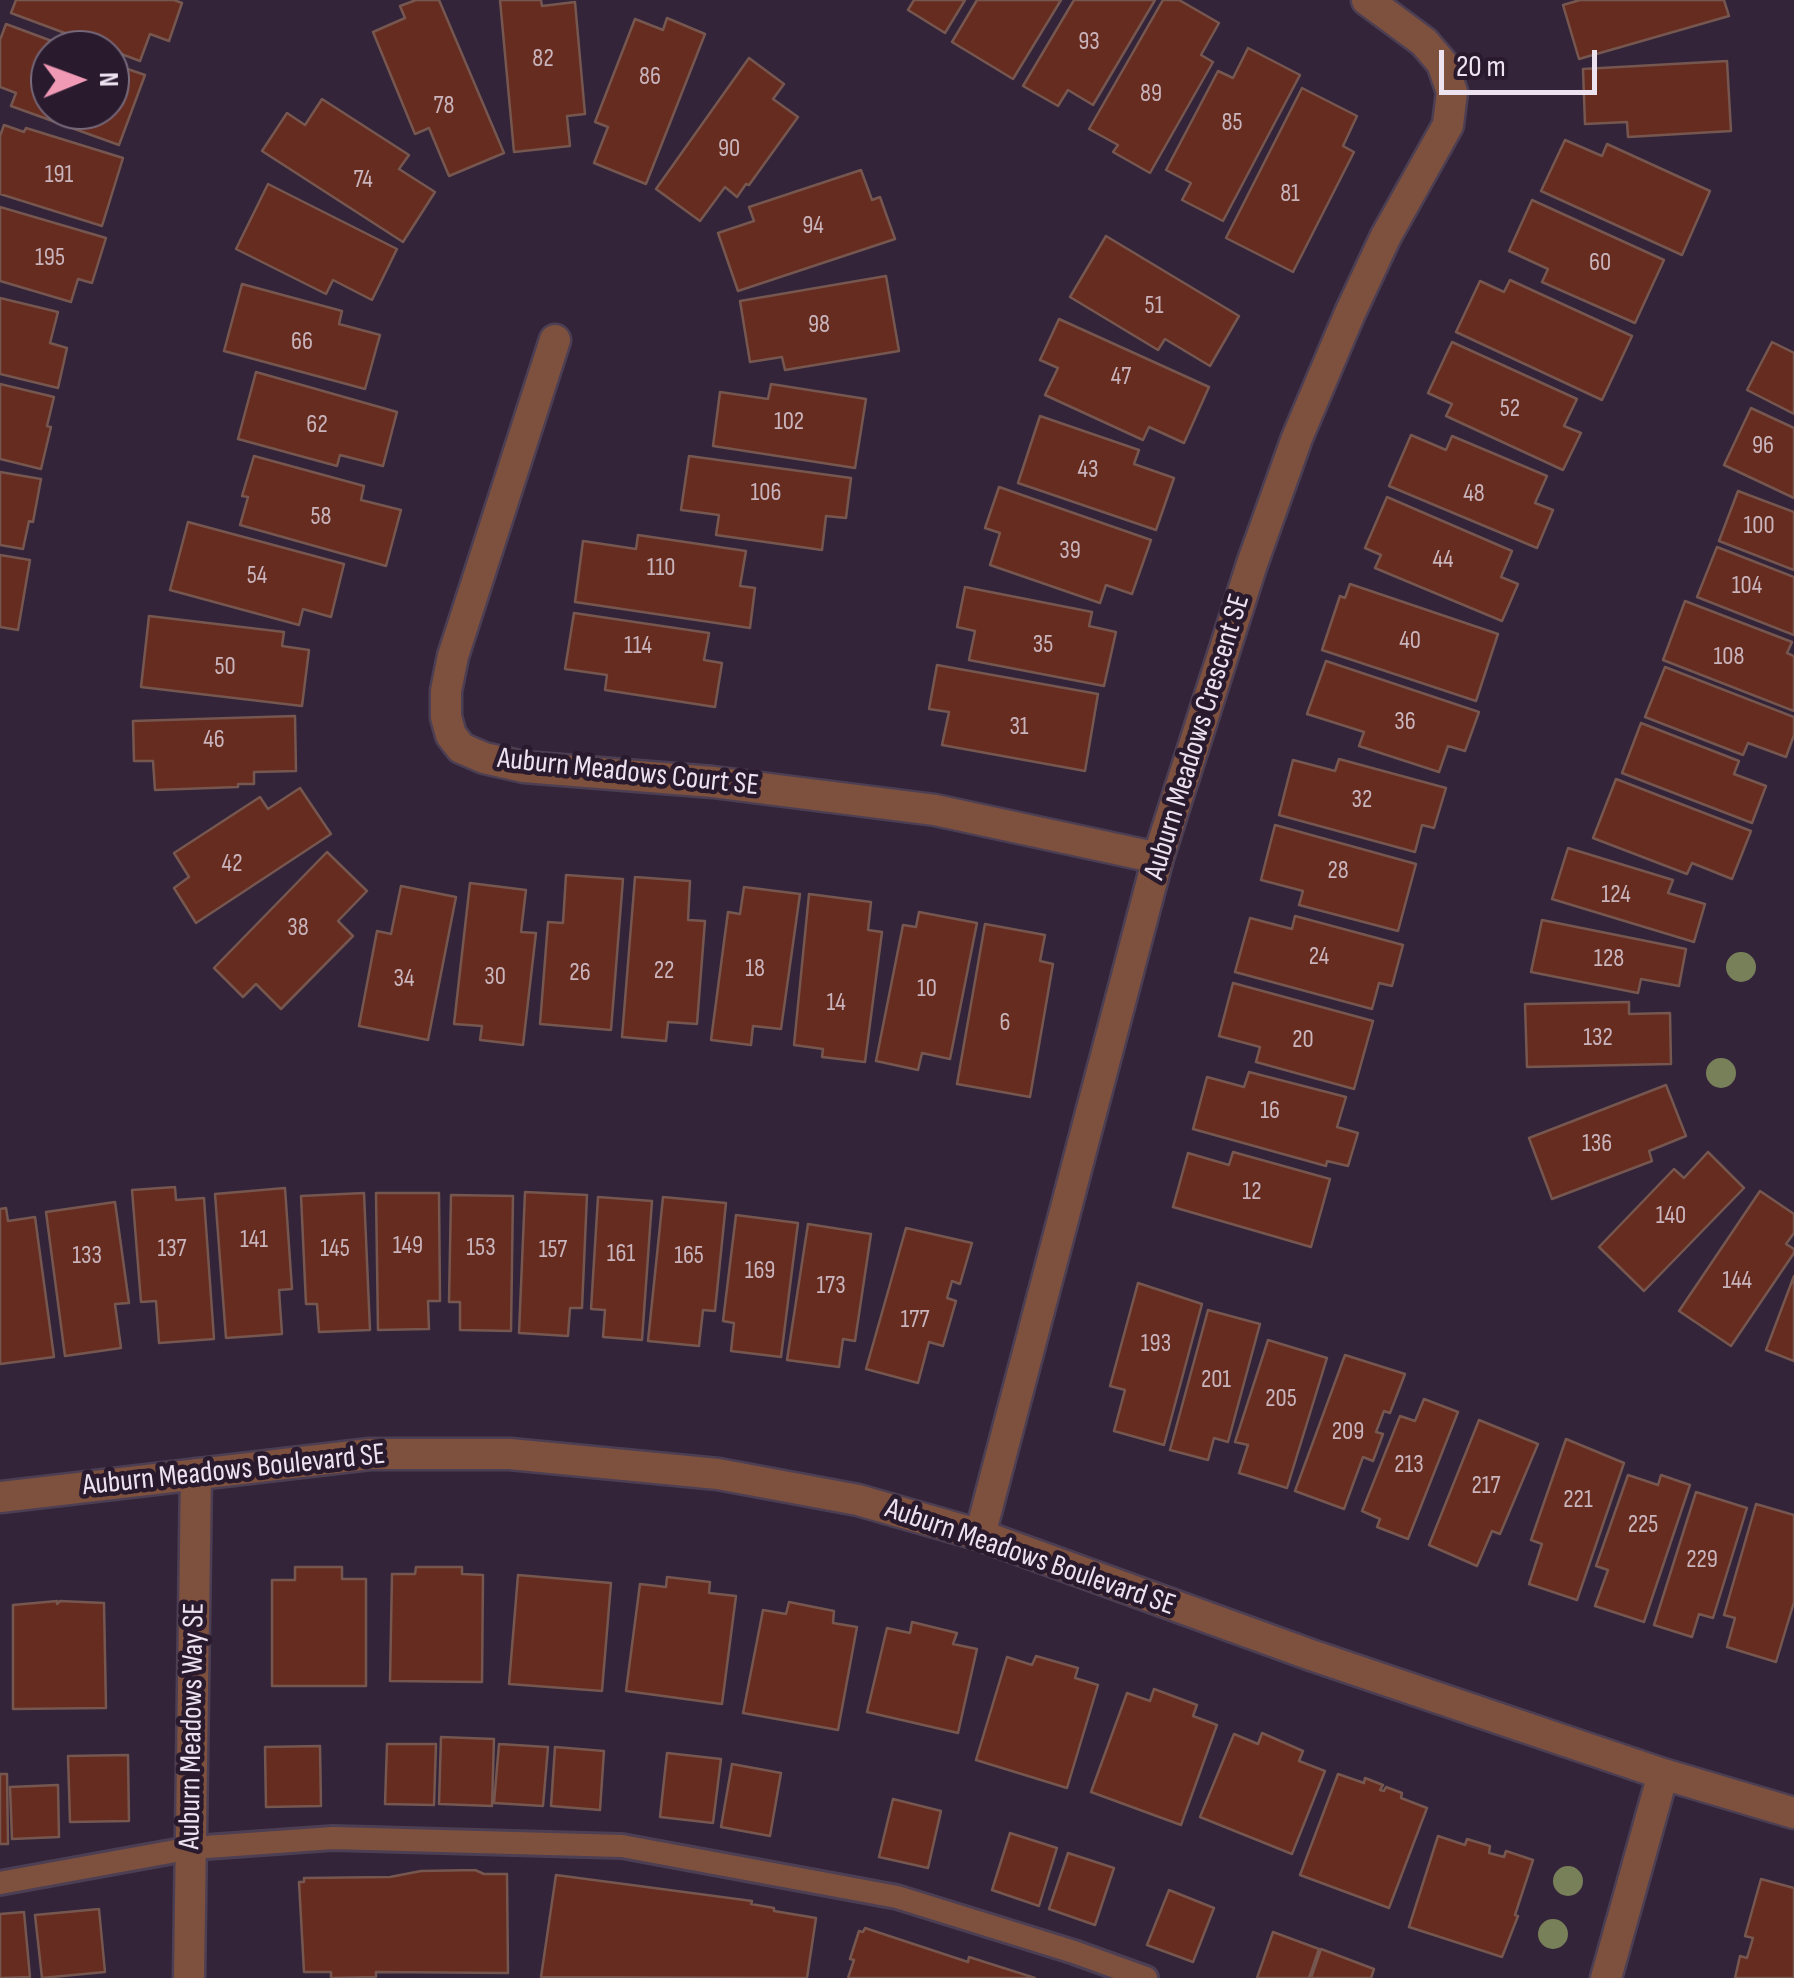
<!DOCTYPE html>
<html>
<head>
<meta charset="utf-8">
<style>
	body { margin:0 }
	#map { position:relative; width:1794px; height:1978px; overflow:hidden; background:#332439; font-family:"Sofia Sans Condensed",sans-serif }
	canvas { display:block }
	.north { position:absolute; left:30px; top:30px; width:100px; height:100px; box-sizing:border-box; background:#291a2e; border:2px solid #776a7c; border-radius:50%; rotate:89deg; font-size:28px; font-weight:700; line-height:40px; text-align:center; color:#ece2f0 }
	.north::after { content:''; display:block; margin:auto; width:35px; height:45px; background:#f09ab5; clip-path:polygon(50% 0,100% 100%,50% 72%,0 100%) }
	.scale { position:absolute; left:1439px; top:50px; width:158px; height:45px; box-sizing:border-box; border:5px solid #ece2f0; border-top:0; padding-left:12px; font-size:30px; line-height:35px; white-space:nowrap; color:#ece2f0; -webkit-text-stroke:8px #291a2e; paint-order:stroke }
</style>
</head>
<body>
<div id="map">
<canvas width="1794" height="1978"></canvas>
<div class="north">N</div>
<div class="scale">20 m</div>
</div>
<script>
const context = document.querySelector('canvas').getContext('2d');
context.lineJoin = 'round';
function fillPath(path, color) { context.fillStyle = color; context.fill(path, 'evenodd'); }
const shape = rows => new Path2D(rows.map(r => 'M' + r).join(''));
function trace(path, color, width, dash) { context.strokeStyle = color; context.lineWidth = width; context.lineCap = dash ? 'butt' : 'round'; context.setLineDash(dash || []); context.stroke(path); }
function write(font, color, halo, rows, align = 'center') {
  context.font = font + ' "Sofia Sans Condensed",sans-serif'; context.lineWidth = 9; context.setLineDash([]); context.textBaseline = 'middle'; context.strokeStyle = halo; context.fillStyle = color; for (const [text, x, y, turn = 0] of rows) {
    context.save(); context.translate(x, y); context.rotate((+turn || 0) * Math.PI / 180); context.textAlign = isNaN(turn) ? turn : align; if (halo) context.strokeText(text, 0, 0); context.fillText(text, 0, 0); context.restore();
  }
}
const building = shape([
	[16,0,174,0,182,3,169,41,150,34,140,61,11,13,16,0],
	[416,0,439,0,504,153,449,176,429,128,415,134,373,32,405,18,400,6,416,0],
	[500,0,541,0,542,6,575,2,585,114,567,116,570,146,514,152,500,0],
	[914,0,965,0,945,33,908,10,914,0],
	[977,0,1061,0,1013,79,952,42,977,0],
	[1074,0,1155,0,1093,105,1068,90,1058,106,1023,86,1074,0],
	[1163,0,1179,0,1219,23,1201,55,1213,62,1150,173,1113,152,1118,145,1089,129,1163,0],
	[1580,0,1724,0,1729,16,1579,59,1563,5,1580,0],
	[667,18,705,34,646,184,594,163,608,127,595,122,635,19,663,30,667,18],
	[6,24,76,50,50,50,50,110,110,110,110,63,145,75,119,145,11,106,16,93,0,87,0,40,6,24],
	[1248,48,1300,75,1223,221,1182,200,1191,183,1166,170,1218,71,1233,78,1248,48],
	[749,58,784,84,773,99,798,117,749,185,746,184,737,197,725,187,700,221,656,189,749,58],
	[1727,61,1731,131,1628,137,1627,122,1585,124,1583,69,1727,61],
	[1302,88,1357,116,1343,146,1354,152,1293,272,1226,238,1302,88],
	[322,99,409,155,399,169,435,192,403,242,262,151,287,113,305,125,322,99],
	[4,125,24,132,26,128,123,158,102,226,0,194,0,136,4,125],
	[1565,140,1602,156,1607,144,1710,191,1682,255,1541,191,1565,140],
	[861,170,872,200,880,197,895,239,738,291,718,233,754,221,749,207,861,170],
	[268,184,397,249,372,300,333,280,326,294,236,249,268,184],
	[1532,200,1664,260,1635,323,1542,282,1548,269,1509,251,1532,200],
	[0,207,106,238,92,283,78,279,71,302,0,281,0,207],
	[1106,236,1239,316,1210,366,1165,339,1158,350,1070,297,1106,236],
	[886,276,899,351,785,370,782,357,750,362,740,301,886,276],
	[1510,280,1632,336,1602,400,1456,332,1480,281,1504,292,1510,280],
	[242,284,342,311,339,324,380,335,365,389,224,351,242,284],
	[0,298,58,312,50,343,67,348,58,388,0,374,0,298],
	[1059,319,1209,387,1184,443,1149,427,1143,440,1045,395,1058,368,1040,360,1059,319],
	[1452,342,1577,399,1564,426,1581,433,1563,470,1446,416,1452,404,1428,393,1452,342],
	[1772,342,1794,353,1794,414,1747,390,1772,342],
	[256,372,397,412,383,466,340,455,337,466,238,439,256,372],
	[0,384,54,397,47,426,51,427,41,469,0,459,0,384],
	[771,384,866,399,855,468,713,446,720,392,768,399,771,384],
	[1751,408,1794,428,1794,498,1724,465,1751,408],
	[1040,416,1139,450,1134,464,1174,478,1156,530,1018,483,1040,416],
	[1411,435,1446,450,1452,436,1547,476,1535,503,1553,510,1537,548,1389,486,1411,435],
	[254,456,364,486,361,500,401,510,386,566,240,525,248,497,242,496,254,456],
	[689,456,851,478,846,518,826,516,822,550,716,535,719,515,681,510,689,456],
	[0,472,41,479,33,522,29,521,23,549,0,545,0,472],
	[999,487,1151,540,1132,594,1106,585,1100,603,990,565,1000,533,985,528,999,487],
	[1738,491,1794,512,1794,570,1719,541,1738,491],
	[1387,497,1512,551,1501,577,1518,584,1502,621,1375,568,1381,555,1365,548,1387,497],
	[188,522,344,564,331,617,303,609,299,625,170,590,188,522],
	[638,535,746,551,740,586,755,588,750,628,575,602,583,541,636,549,638,535],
	[1717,547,1794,577,1794,635,1697,597,1717,547],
	[0,555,30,560,18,630,0,627,0,555],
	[1350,584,1498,634,1476,701,1322,650,1340,596,1345,598,1350,584],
	[965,587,1092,612,1089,626,1116,632,1104,686,969,660,975,631,957,627,965,587],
	[1685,601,1792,642,1787,653,1794,656,1794,711,1663,660,1685,601],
	[574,613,709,633,704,660,722,663,715,707,605,690,607,675,565,669,574,613],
	[149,616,284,632,282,646,309,650,302,706,141,687,149,616],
	[1326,661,1479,712,1465,751,1448,746,1439,772,1359,746,1364,732,1307,714,1326,661],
	[937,665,1098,694,1085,771,942,745,949,712,929,709,937,665],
	[1665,667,1794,717,1794,735,1786,757,1748,743,1743,755,1645,717,1665,667],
	[295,716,296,771,254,772,254,784,238,784,238,787,155,790,153,761,134,761,133,721,295,716],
	[1641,723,1739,761,1734,774,1766,786,1752,823,1622,773,1641,723],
	[1339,759,1446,788,1434,828,1422,825,1415,852,1279,815,1293,760,1335,771,1339,759],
	[1616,779,1751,831,1732,879,1692,863,1687,874,1593,838,1616,779],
	[300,788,331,834,196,923,174,888,189,877,174,853,260,797,268,809,300,788],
	[1275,825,1416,864,1398,931,1299,905,1303,891,1261,880,1275,825],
	[1568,848,1673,880,1668,893,1705,904,1694,942,1552,899,1568,848],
	[327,852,367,891,338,921,353,936,281,1009,256,984,243,997,214,968,327,852],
	[566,875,623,879,611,1030,540,1024,548,922,563,923,566,875],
	[635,877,690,881,688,920,705,921,697,1024,668,1022,666,1041,622,1037,635,877],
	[470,883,526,890,521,932,536,933,523,1045,480,1040,482,1026,454,1024,470,883],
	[401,886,456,897,428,1040,359,1026,377,931,391,934,401,886],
	[744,887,800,894,781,1029,753,1026,751,1045,711,1040,728,912,740,914,744,887],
	[809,894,871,902,868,930,882,932,865,1062,822,1057,823,1049,794,1045,809,894],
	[919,912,977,923,950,1059,922,1053,918,1070,876,1061,903,925,916,927,919,912],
	[1295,916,1403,945,1392,986,1379,983,1372,1009,1235,972,1250,918,1292,929,1295,916],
	[1542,920,1686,949,1679,986,1641,979,1638,993,1531,972,1542,920],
	[985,924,1045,935,1040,961,1053,964,1030,1097,957,1084,985,924],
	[1233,983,1373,1021,1354,1089,1256,1062,1260,1047,1219,1036,1233,983],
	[1629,1002,1629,1014,1670,1013,1671,1064,1527,1067,1525,1004,1629,1002],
	[1249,1072,1346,1097,1337,1127,1358,1133,1348,1166,1327,1161,1326,1166,1193,1129,1207,1077,1244,1087,1249,1072],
	[1666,1085,1686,1136,1649,1151,1652,1161,1552,1199,1529,1138,1666,1085],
	[1233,1152,1330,1179,1311,1247,1173,1207,1188,1153,1229,1165,1233,1152],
	[1708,1152,1744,1188,1644,1291,1599,1247,1674,1169,1684,1178,1708,1152],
	[175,1187,176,1200,204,1198,214,1339,159,1343,156,1301,141,1302,132,1190,175,1187],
	[285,1188,292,1289,279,1290,282,1334,226,1338,215,1194,285,1188],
	[1760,1191,1794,1214,1794,1233,1786,1244,1794,1249,1794,1253,1731,1346,1679,1311,1760,1191],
	[525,1192,587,1195,582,1308,570,1308,568,1336,519,1333,525,1192],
	[364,1193,370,1330,319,1332,317,1304,306,1304,301,1196,364,1193],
	[376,1193,439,1193,440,1301,428,1301,429,1329,378,1330,376,1193],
	[451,1195,513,1196,511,1331,460,1330,460,1302,449,1302,451,1195],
	[598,1197,652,1201,642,1340,603,1337,605,1310,591,1309,598,1197],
	[663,1197,726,1203,715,1311,703,1310,699,1346,648,1341,663,1197],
	[115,1202,129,1303,115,1304,121,1348,65,1356,46,1212,115,1202],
	[6,1208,8,1221,35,1217,54,1357,0,1364,0,1209,6,1208],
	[736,1215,798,1223,781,1357,731,1351,734,1323,723,1321,736,1215],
	[808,1224,871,1234,855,1341,843,1339,839,1367,787,1360,808,1224],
	[906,1228,972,1243,960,1284,952,1281,947,1298,956,1301,943,1346,929,1342,918,1383,866,1369,906,1228],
	[1794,1276,1794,1361,1766,1350,1794,1276],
	[1138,1283,1202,1304,1164,1445,1114,1431,1125,1390,1110,1386,1138,1283],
	[1208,1310,1260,1324,1228,1442,1214,1438,1208,1460,1170,1450,1208,1310],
	[1268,1340,1327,1358,1287,1488,1239,1473,1248,1445,1235,1442,1268,1340],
	[1345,1355,1405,1374,1390,1413,1384,1411,1376,1432,1383,1434,1373,1461,1363,1457,1344,1509,1295,1491,1345,1355],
	[1424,1399,1458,1412,1408,1539,1377,1527,1380,1519,1362,1511,1400,1416,1415,1421,1424,1399],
	[1479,1420,1538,1444,1500,1534,1492,1531,1477,1566,1429,1545,1479,1420],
	[1566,1439,1624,1463,1577,1600,1529,1584,1542,1544,1531,1540,1566,1439],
	[1628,1475,1658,1485,1661,1475,1690,1485,1644,1622,1595,1606,1608,1570,1596,1566,1628,1475],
	[1696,1492,1747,1508,1713,1618,1699,1614,1692,1637,1654,1625,1696,1492],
	[1756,1504,1794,1515,1794,1602,1776,1662,1727,1647,1735,1618,1724,1615,1756,1504],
	[295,1567,342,1567,342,1579,366,1579,366,1686,272,1686,272,1580,295,1580,295,1567],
	[416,1567,462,1567,462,1574,483,1575,482,1682,390,1681,392,1574,415,1574,416,1567],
	[518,1575,611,1583,602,1691,509,1684,518,1575],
	[667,1577,710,1582,709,1593,736,1596,722,1704,626,1691,640,1584,666,1587,667,1577],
	[57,1601,57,1604,60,1601,104,1603,106,1708,13,1709,13,1605,57,1601],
	[789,1602,834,1611,833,1623,857,1627,838,1730,743,1713,763,1610,786,1614,789,1602],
	[912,1622,957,1633,953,1644,977,1649,958,1733,867,1712,887,1628,910,1633,912,1622],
	[1036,1656,1078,1668,1075,1678,1098,1685,1067,1788,976,1760,1007,1657,1032,1665,1036,1656],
	[1154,1689,1197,1705,1193,1716,1217,1725,1181,1825,1091,1792,1127,1693,1150,1701,1154,1689],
	[1262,1733,1303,1751,1299,1761,1325,1771,1292,1854,1200,1817,1234,1734,1258,1744,1262,1733],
	[441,1737,494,1739,492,1806,439,1804,441,1737],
	[387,1744,436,1744,434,1805,385,1804,387,1744],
	[499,1744,548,1747,543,1806,494,1803,499,1744],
	[320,1746,321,1806,266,1807,265,1747,320,1746],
	[555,1747,604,1751,600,1810,551,1806,555,1747],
	[667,1753,721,1759,713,1823,660,1817,667,1753],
	[128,1755,129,1821,70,1822,68,1756,128,1755],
	[732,1764,781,1773,770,1836,721,1827,732,1764],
	[0,1774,7,1774,8,1844,0,1844,0,1774],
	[1338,1774,1364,1783,1365,1778,1383,1785,1380,1790,1384,1791,1386,1787,1402,1793,1401,1798,1427,1808,1389,1908,1300,1875,1338,1774],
	[58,1785,59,1837,12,1839,10,1787,58,1785],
	[893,1799,941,1811,928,1868,879,1857,893,1799],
	[1010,1833,1057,1848,1039,1906,992,1890,1010,1833],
	[1438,1836,1465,1845,1467,1839,1490,1846,1489,1853,1504,1857,1506,1851,1533,1860,1515,1915,1518,1916,1502,1957,1409,1927,1438,1836],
	[1068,1853,1114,1868,1095,1925,1049,1909,1068,1853],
	[475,1870,484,1874,507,1874,508,1973,376,1972,376,1977,331,1978,331,1972,304,1972,299,1882,304,1882,304,1878,390,1877,421,1871,475,1870],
	[556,1875,752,1901,751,1904,774,1908,774,1911,816,1918,807,1978,541,1977,556,1875],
	[1761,1879,1794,1888,1794,1978,1735,1978,1740,1956,1747,1958,1753,1938,1745,1936,1761,1879],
	[1169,1890,1214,1908,1193,1962,1147,1945,1169,1890],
	[99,1909,105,1972,42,1978,35,1915,99,1909],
	[24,1912,30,1977,0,1978,0,1914,24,1912],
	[865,1928,968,1962,969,1957,1035,1978,848,1978,854,1960,850,1959,859,1931,863,1932,865,1928],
	[1273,1932,1319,1949,1309,1978,1257,1978,1273,1932],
	[1321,1949,1374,1969,1371,1978,1311,1978,1321,1949]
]);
fillPath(building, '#662c20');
trace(building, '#765750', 2.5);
const lane = shape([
	[0,1883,192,1848,333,1838,622,1846,897,1897,1074,1952,1146,1978]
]);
const street = shape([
	[555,340,453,656,446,691,446,717,451,735,461,748,484,758,524,767,713,782,935,810,1158,858],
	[0,1497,370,1454,510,1454,718,1474,858,1500,980,1535,1311,1655,1663,1774,1794,1813],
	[980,1535,1158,858,1252,564,1297,438,1350,313,1386,236,1448,125,1452,92,1442,63,1424,42,1367,0],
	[189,1978,196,1474],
	[1606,1978,1663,1774]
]);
trace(lane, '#4d3f53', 28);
trace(street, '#4d3f53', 35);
trace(lane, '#7e513f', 22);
trace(street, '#7e513f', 30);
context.fillStyle = '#788059';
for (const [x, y] of [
	[1741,967],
	[1721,1073],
	[1568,1881],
	[1553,1934]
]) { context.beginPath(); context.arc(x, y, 15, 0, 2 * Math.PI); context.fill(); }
write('25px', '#cab4bc', null, [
	["93",1089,43],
	["82",543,60],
	["86",650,78],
	["89",1151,95],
	["78",444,107],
	["85",1232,124],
	["90",729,150],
	["191",59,176],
	["74",363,181],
	["81",1290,195],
	["94",813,227],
	["195",50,259],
	["60",1600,264],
	["51",1154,307],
	["98",819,326],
	["66",302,343],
	["47",1121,378],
	["52",1510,410],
	["102",789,423],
	["62",317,426],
	["96",1763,447],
	["43",1088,471],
	["106",766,494],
	["48",1474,495],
	["58",321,518],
	["100",1759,527],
	["39",1070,552],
	["44",1443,561],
	["110",661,569],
	["54",257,577],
	["104",1747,587],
	["40",1410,642],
	["35",1043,646],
	["114",638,647],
	["108",1729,658],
	["50",225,668],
	["36",1405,723],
	["31",1019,728],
	["46",214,741],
	["32",1362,801],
	["42",232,865],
	["28",1338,872],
	["124",1616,896],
	["38",298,929],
	["24",1319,958],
	["128",1609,960],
	["18",755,970],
	["22",664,972],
	["26",580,974],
	["30",495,978],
	["34",404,980],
	["10",927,990],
	["14",836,1004],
	["6",1005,1024],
	["132",1598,1039],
	["20",1303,1041],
	["16",1270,1112],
	["136",1597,1145],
	["12",1252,1193],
	["140",1671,1217],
	["141",254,1241],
	["149",408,1247],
	["153",481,1249],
	["137",172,1250],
	["145",335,1250],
	["157",553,1251],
	["161",621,1255],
	["133",87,1257],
	["165",689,1257],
	["169",760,1272],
	["144",1737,1282],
	["173",831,1287],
	["177",915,1321],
	["193",1156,1345],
	["201",1216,1381],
	["205",1281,1400],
	["209",1348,1433],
	["213",1409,1466],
	["217",1486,1487],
	["221",1578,1501],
	["225",1643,1526],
	["229",1702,1561]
]);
write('30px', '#ece2f0', '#291a2e', [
	["Auburn Meadows Crescent SE",1198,737,-73],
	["Auburn Meadows Court SE",628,773,6],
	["Auburn Meadows Boulevard SE",234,1471,-6],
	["Auburn Meadows Boulevard SE",1030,1558,19],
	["Auburn Meadows Way SE",193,1726,-89]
]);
</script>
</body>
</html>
